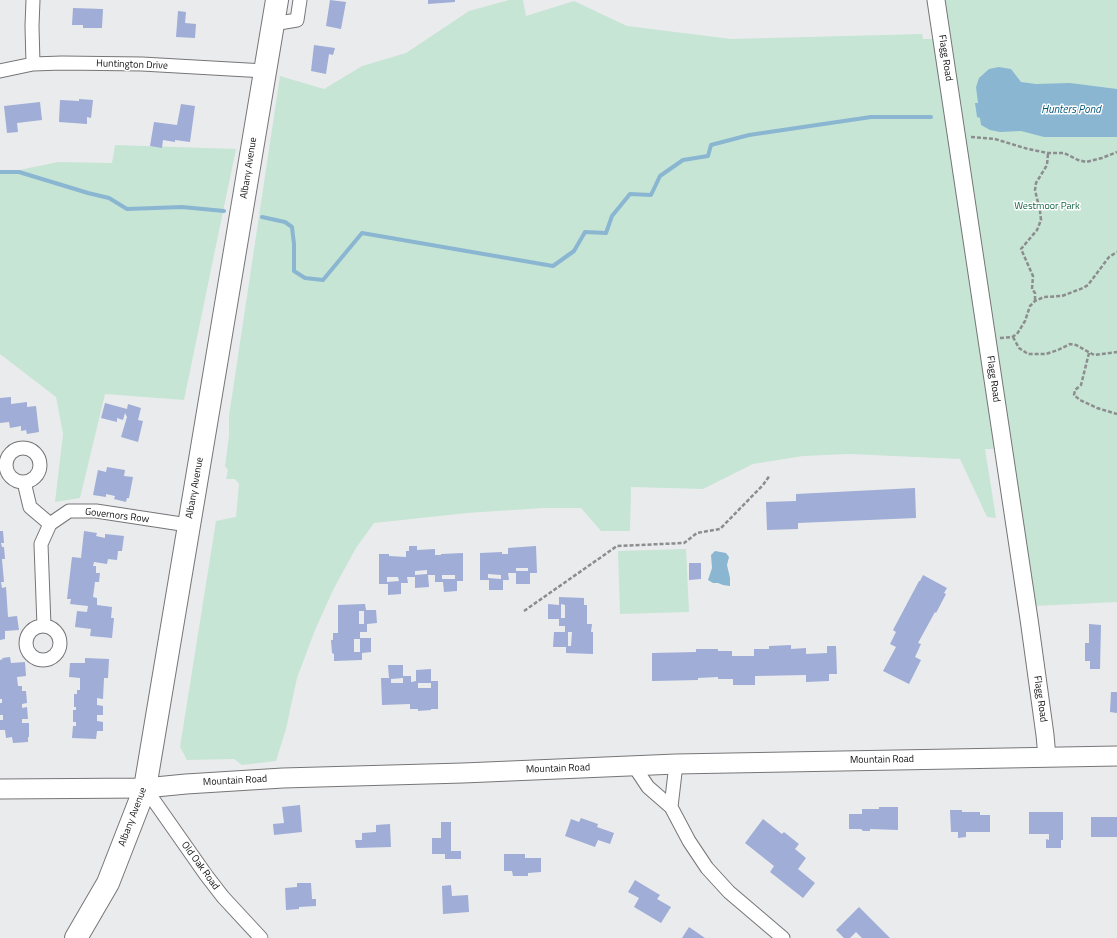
<!DOCTYPE html>
<html>
<head>
<meta charset="utf-8">
<style>
	body { margin:0 }
	canvas { display:block; background:#eaebed }
</style>
</head>
<body>
<canvas width="1117" height="938"></canvas>
<script>
const context = document.querySelector('canvas').getContext('2d');
context.lineJoin = 'round';
function fillPath(path, color) { context.fillStyle = color; context.fill(path, 'evenodd'); }
const shape = rows => new Path2D(rows.map(r => 'M' + r).join(''));
function trace(path, color, width, dash) { context.strokeStyle = color; context.lineWidth = width; context.lineCap = dash ? 'butt' : 'round'; context.setLineDash(dash || []); context.stroke(path); }
function write(font, color, halo, rows, align = 'center') {
  context.font = font + ' "Titillium Web",sans-serif'; context.lineWidth = 3; context.setLineDash([]); context.textBaseline = 'middle'; context.strokeStyle = halo; context.fillStyle = color; for (const [text, x, y, turn = 0] of rows) {
    context.save(); context.translate(x, y); context.rotate((+turn || 0) * Math.PI / 180); context.textAlign = isNaN(turn) ? turn : align; if (halo) context.strokeText(text, 0, 0); context.fillText(text, 0, 0); context.restore();
  }
}
fillPath(shape([
	[509,0,523,0,526,16,574,1,627,26,731,39,922,34,923,39,934,39,960,198,994,449,985,449,996,518,987,517,960,459,849,454,803,456,753,464,703,489,631,487,630,531,601,531,581,508,544,508,467,513,374,523,356,548,334,588,315,630,297,678,286,729,276,761,242,765,234,759,187,760,180,747,216,521,236,517,239,484,235,479,226,479,228,470,225,466,229,436,229,416,280,76,324,89,362,66,406,53,469,11],
	[944,0,1117,0,1117,602,1034,606,964,127],
	[115,145,236,149,184,400,105,394,80,498,55,502,63,434,56,397,0,354,0,174,58,162,112,163],
	[686,549,689,612,620,614,618,551]
]), '#c7e5d5');
fillPath(shape([
	[999,67,1011,69,1021,82,1036,84,1070,83,1117,89,1117,137,1044,137,1021,131,1000,132,990,130,981,125,980,118,977,117,975,103,978,103,976,87,979,78,989,69],
	[715,551,726,553,729,557,727,565,730,578,730,586,723,585,718,583,713,583,708,580,712,568,711,555]
]), '#8ab6d2');
trace(shape([
	[0,172,19,172,88,193,109,198,127,209,182,207,224,211],
	[262,217,285,222,292,227,294,244,294,271,305,278,323,280,362,233,553,266,574,251,585,232,606,233,612,216,630,194,651,195,660,176,683,160,708,156,711,145,749,135,871,117,931,117]
]), '#8ab6d2', 4);
fillPath(shape([
	[330,0,346,2,341,29,326,26],
	[428,0,455,0,455,2,428,4],
	[73,8,103,9,102,28,83,28,83,25,72,25],
	[178,11,186,12,185,23,196,24,195,38,176,37],
	[314,45,335,48,333,55,329,54,326,74,311,71],
	[79,99,93,100,91,118,87,117,87,124,59,122,60,100,79,101],
	[40,102,42,120,17,123,18,132,7,133,4,106],
	[181,104,195,106,190,142,175,140,175,142,163,140,162,148,150,146,154,122,177,125],
	[11,397,11,404,27,402,27,407,36,406,39,432,27,434,26,430,21,431,21,426,10,428,9,422,0,423,0,398],
	[105,403,127,409,128,404,141,408,138,420,143,421,138,442,121,437,127,417,125,413,123,420,117,418,117,422,101,418],
	[107,467,125,470,124,476,133,477,129,498,127,498,126,502,114,499,115,496,106,494,106,497,93,495,98,470,106,472],
	[915,488,916,518,798,523,798,529,767,530,766,502,796,501,796,494],
	[0,531,3,531,4,543,1,543,2,547,4,547,5,559,2,559,4,582,1,582,2,588,6,587,8,617,17,616,19,630,5,631,5,639,0,640],
	[84,531,97,533,96,536,105,538,105,534,124,536,122,551,118,551,117,560,108,559,107,564,94,562,93,566,96,566,96,573,100,573,99,582,95,582,93,597,97,598,97,605,112,607,111,618,114,618,112,638,90,636,91,629,75,627,77,611,87,612,88,606,70,604,71,599,67,599,72,557,81,558],
	[409,546,417,546,417,550,435,549,435,555,441,555,441,554,463,553,463,581,457,581,457,591,444,592,443,582,435,582,435,575,428,575,429,587,415,588,415,577,407,577,408,583,401,583,401,594,388,595,388,584,379,584,379,554,389,554,389,556,406,557,406,551,409,551],
	[427,570,427,574,415,575,415,571],
	[442,575,455,575,455,579,442,579],
	[387,577,398,577,399,581,387,582],
	[536,546,537,573,530,573,530,584,516,584,516,573,508,573,509,580,503,580,503,590,489,590,489,580,480,580,480,553,502,552,502,554,508,554,508,548],
	[516,568,528,568,528,571,516,571],
	[488,574,501,575,501,579,488,578],
	[689,563,701,563,701,579,689,580],
	[923,575,947,588,944,593,946,594,936,613,935,612,918,643,921,644,915,657,921,660,909,684,883,671,896,647,890,644,896,632,893,630,919,581,920,581],
	[559,597,584,598,584,605,587,605,587,624,592,624,591,632,593,632,593,654,566,653,566,647,553,647,554,632,565,632,565,626,559,626,559,619,548,619,548,604,559,605],
	[561,604,565,605,565,618,561,618],
	[568,632,572,632,571,646,568,646],
	[365,604,366,610,376,610,377,623,367,624,367,632,360,632,360,638,371,638,371,652,362,653,362,660,334,661,334,654,332,653,331,640,333,640,333,633,338,633,338,605],
	[359,611,364,611,364,624,359,624],
	[354,639,360,639,360,652,354,652],
	[1089,624,1101,625,1100,669,1090,669,1090,661,1085,661,1085,643,1089,643],
	[791,645,791,649,806,648,806,654,827,653,827,646,836,646,837,674,829,674,829,681,806,682,806,675,755,676,755,685,733,685,733,679,718,679,718,677,698,678,698,680,652,681,652,653,696,652,696,649,718,649,718,651,732,651,732,656,754,656,754,649,769,649,769,646],
	[10,657,11,663,25,662,26,676,17,677,18,686,22,686,22,691,26,691,27,703,22,704,22,708,27,707,28,719,22,719,22,723,29,723,29,737,28,737,28,742,13,743,12,737,6,738,5,730,0,730,0,720,3,720,3,715,0,715,0,703,2,703,2,699,0,699,0,660,3,659,2,658],
	[85,658,109,659,108,678,104,678,103,699,97,698,97,705,103,706,103,715,97,715,97,721,103,722,103,731,97,731,96,739,72,738,73,726,76,726,76,722,73,722,73,710,76,710,76,707,74,707,74,694,77,694,77,690,80,690,80,678,69,677,70,663,85,663],
	[388,665,403,665,403,676,411,676,411,682,416,681,416,670,431,669,431,681,438,681,438,709,431,709,431,710,418,711,418,709,410,709,410,704,382,705,381,678,389,678],
	[403,678,403,683,391,683,391,679],
	[418,683,431,683,431,688,418,688],
	[1111,692,1117,692,1117,713,1110,712],
	[300,805,302,832,274,835,273,824,284,823,282,807],
	[879,807,898,807,898,830,870,829,870,831,863,831,861,829,849,829,849,814,862,814,862,809,879,809],
	[950,810,962,810,962,812,980,812,980,815,990,815,990,832,966,832,966,837,958,838,958,832,951,832],
	[1029,812,1063,812,1063,840,1061,840,1061,848,1046,848,1046,839,1049,840,1049,834,1029,834],
	[1091,817,1117,817,1117,837,1091,837],
	[581,818,598,824,597,827,614,833,610,844,598,840,595,847,565,836,571,819,579,822],
	[763,819,782,834,784,832,799,844,795,849,806,858,798,869,815,883,803,898,770,872,774,866,745,843],
	[441,822,451,822,451,851,461,851,461,859,445,859,445,854,432,854,432,838,441,838],
	[390,824,391,847,356,848,355,840,362,840,362,833,376,832,376,825],
	[504,854,525,854,525,858,541,858,541,872,528,873,528,876,513,876,512,871,504,871],
	[635,880,660,895,657,899,671,907,661,923,634,907,639,898,628,892],
	[297,883,311,883,312,899,316,899,316,906,299,907,299,909,286,910,285,888,297,887],
	[451,885,452,896,468,895,469,912,443,914,442,886],
	[859,907,890,938,862,938,856,932,850,938,844,938,836,930],
	[689,927,705,938,682,938]
]), '#9fadd7');
const minor = shape([
	[33,0,32,26,33,64],
	[273,24,297,20,300,0],
	[0,71,33,64,62,63,142,64,265,71],
	'6 465a17 17 0 1 1 34 0a17 17 0 1 1-34 0Z',
	[24,482,30,507,50,524],
	[44,626,41,544,50,524,69,511,96,511,188,525],
	'26 643a17 17 0 1 1 34 0a17 17 0 1 1-34 0Z',
	[634,766,648,787,671,807,689,841,707,868,729,892,783,938],
	[145,788,206,875,223,897,261,938],
	[671,807,676,764]
]);
const tertiary = shape([
	[936,0,1029,619,1045,735,1047,757]
]);
const secondary = shape([
	[0,789,145,788,186,784,283,778,463,773,676,764,1117,756]
]);
const trunk = shape([
	[76,938,108,883,145,788,277,0]
]);
trace(minor, '#767678', 15);
trace(tertiary, '#767678', 19);
trace(secondary, '#767678', 21);
trace(trunk, '#767678', 24);
trace(shape([
	[971,137,995,139,1028,149,1048,153,1064,153,1078,160,1086,162,1102,158,1117,152],
	[1035,300,1035,293,1032,289,1033,276,1021,249,1037,230,1041,220,1040,211,1035,190,1036,183,1047,165,1048,153],
	[1013,337,1019,348,1028,354,1046,354,1058,350,1070,344,1076,345,1094,355,1117,352],
	[1000,338,1012,337,1017,334,1025,321,1030,306,1035,301,1044,297,1062,296,1083,288,1088,285,1109,257,1117,252],
	[1089,353,1081,385,1075,390,1074,395,1080,400,1097,408,1117,414],
	[524,611,617,546,684,543,697,533,720,529,763,485,770,475]
]), '#8c8d8e', 2.5, [4, 2]);
trace(minor, '#fff', 13);
trace(tertiary, '#fff', 17);
trace(secondary, '#fff', 19);
trace(trunk, '#fff', 22);
write('10px', '#111112', '#fff', [
	["Flagg Road",945,58,81],
	["Huntington Drive",132,65,2],
	["Albany Avenue",249,168,-81],
	["Flagg Road",993,379,82],
	["Albany Avenue",195,488,-80],
	["Governors Row",117,516,7],
	["Flagg Road",1040,699,82],
	["Mountain Road",882,760,-1],
	["Mountain Road",558,769,-2],
	["Mountain Road",235,781,-3],
	["Albany Avenue",133,817,-69],
	["Old Oak Road",200,866,54]
]);
write('10px', '#126343', '#fff', [
	["Westmoor Park",1047,207]
]);
write('italic 11px', '#005479', '#fff', [
	["Hunters Pond",1071,110]
]);
</script>
</body>
</html>
